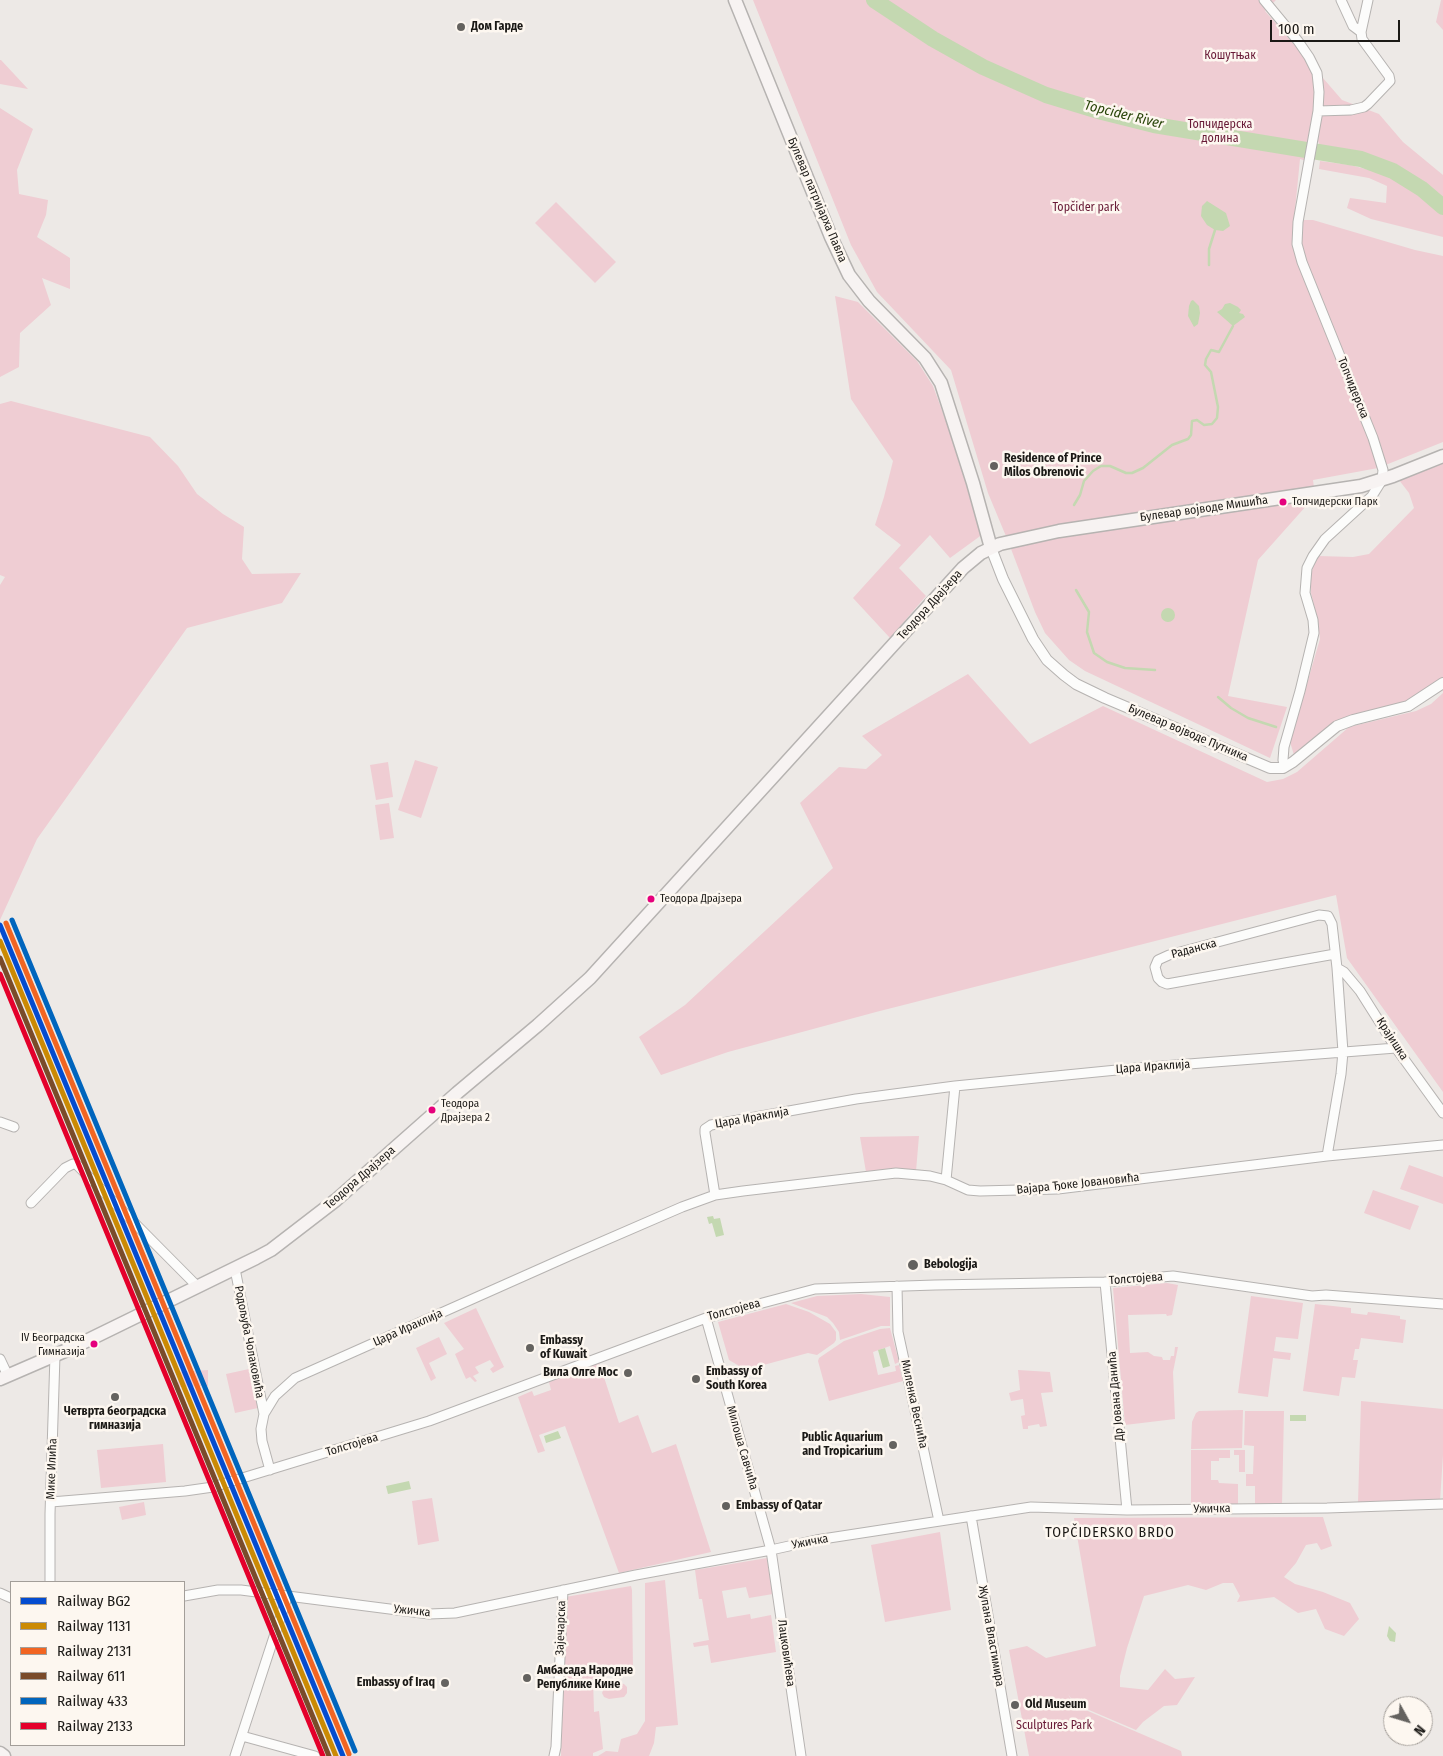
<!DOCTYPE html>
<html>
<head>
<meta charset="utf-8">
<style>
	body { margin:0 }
	#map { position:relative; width:1443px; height:1756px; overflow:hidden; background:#ede9e6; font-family:"Fira Sans Condensed",sans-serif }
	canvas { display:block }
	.legend { position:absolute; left:10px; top:1581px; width:175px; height:165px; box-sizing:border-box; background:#fdf7f0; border:1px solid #a39e99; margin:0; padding:6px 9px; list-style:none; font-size:15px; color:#1b1916 }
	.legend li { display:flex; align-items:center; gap:10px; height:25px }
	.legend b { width:25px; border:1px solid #a39e99 }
	.north { position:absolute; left:1383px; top:1696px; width:50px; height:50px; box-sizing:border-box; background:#fdf7f0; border:1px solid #a39e99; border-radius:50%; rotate:129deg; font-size:14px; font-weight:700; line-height:20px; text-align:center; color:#1b1916 }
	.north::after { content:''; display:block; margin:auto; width:18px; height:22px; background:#64625f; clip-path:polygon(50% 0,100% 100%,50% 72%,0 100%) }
	.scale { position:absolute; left:1270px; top:20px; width:130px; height:22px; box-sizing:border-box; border:2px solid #1b1916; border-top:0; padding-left:6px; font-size:15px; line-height:18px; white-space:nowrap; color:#1b1916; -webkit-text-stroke:4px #fdf7f0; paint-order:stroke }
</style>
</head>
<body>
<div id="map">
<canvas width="1443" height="1756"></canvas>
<ul class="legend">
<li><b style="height:6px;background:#044cd0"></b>Railway BG2</li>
<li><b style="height:6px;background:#cb8a04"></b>Railway 1131</li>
<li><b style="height:6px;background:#f26522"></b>Railway 2131</li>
<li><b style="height:6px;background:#7a4b2a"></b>Railway 611</li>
<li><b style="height:6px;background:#0065bd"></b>Railway 433</li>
<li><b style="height:6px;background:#e4002b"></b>Railway 2133</li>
</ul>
<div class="north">N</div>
<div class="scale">100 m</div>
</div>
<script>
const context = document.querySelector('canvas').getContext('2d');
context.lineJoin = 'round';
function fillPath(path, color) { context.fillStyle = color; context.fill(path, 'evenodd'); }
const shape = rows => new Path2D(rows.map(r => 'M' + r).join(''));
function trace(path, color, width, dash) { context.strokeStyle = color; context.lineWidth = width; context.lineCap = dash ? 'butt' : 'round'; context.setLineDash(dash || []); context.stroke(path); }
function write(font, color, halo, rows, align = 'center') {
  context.font = font + ' "Fira Sans Condensed",sans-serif'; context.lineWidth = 5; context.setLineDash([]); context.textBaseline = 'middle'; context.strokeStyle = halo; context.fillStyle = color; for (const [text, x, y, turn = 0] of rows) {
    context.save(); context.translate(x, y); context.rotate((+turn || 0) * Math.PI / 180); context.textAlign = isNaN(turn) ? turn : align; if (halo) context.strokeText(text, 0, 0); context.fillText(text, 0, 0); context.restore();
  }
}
fillPath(shape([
	[753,0,1276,0,1265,11,1342,100,1379,114,1403,142,1443,175,1443,201,1408,174,1363,156,1320,146,1314,131,1309,162,1300,159,1294,220,1313,220,1415,250,1443,256,1443,442,1378,468,1313,480,1315,496,1258,560,1228,696,1287,707,1270,758,1085,671,1069,660,1045,633,1035,612,1008,541,988,493,951,370,877,292,851,245],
	[1441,0,1443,0,1443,30,1436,22],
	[0,60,1,60,28,89,0,84],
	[0,108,33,129,17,170,19,194,48,200,46,215,37,237,70,258,70,289,42,278,51,305,20,333,19,367,0,377],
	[1320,161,1350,165,1393,176,1421,194,1443,212,1443,237,1371,219,1347,208,1350,198,1386,203,1387,186,1369,178,1319,169],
	[556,202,616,262,595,283,535,223],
	[835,296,858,302,917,361,933,386,976,503,983,534,950,558,930,535,899,568,926,596,890,638,853,598,901,545,875,525,884,497,893,461,851,399],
	[11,401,150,437,178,466,197,494,223,514,244,527,242,559,252,574,301,573,282,603,187,628,37,839,0,920,0,585,5,577,0,575,0,404],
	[1443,461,1443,679,1403,705,1350,716,1294,755,1290,742,1320,639,1318,621,1311,593,1311,574,1316,559,1318,556,1353,557,1369,554,1414,508,1409,493,1399,480],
	[968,674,1030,744,1103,706,1267,782,1283,779,1297,772,1349,727,1416,711,1431,704,1443,693,1443,1092,1347,958,1336,895,876,1012,728,1052,661,1075,639,1037,685,1005,833,868,800,803,839,767,866,769,882,755,862,736],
	[415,760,438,767,421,818,398,810],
	[388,762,393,797,376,800,370,765],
	[389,803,394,838,380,840,375,805],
	[919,1136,916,1171,890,1170,866,1172,860,1137],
	[1409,1165,1443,1177,1443,1204,1400,1189],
	[1373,1190,1419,1206,1410,1230,1364,1213],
	[1167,1283,1178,1285,1172,1315,1167,1316,1166,1314,1128,1315,1130,1353,1148,1352,1154,1356,1162,1357,1163,1360,1170,1360,1171,1356,1174,1356,1175,1347,1178,1347,1173,1372,1175,1419,1125,1425,1113,1288],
	[861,1294,890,1297,890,1326,881,1326,840,1340,839,1332,833,1323,827,1317,791,1303,817,1296],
	[1251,1296,1303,1303,1298,1339,1276,1337,1274,1351,1291,1353,1290,1360,1273,1358,1268,1397,1238,1393],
	[786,1304,809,1312,830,1324,836,1332,836,1340,834,1343,817,1355,808,1353,756,1367,741,1367,729,1360,718,1322],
	[1315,1304,1351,1308,1351,1313,1367,1315,1368,1312,1400,1316,1400,1319,1406,1320,1403,1343,1361,1338,1359,1349,1355,1349,1353,1360,1358,1360,1355,1378,1342,1377,1339,1396,1303,1391],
	[476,1308,504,1367,493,1373,490,1369,494,1366,490,1360,475,1367,479,1373,473,1376,477,1381,475,1382,470,1377,466,1379,455,1354,464,1349,444,1323],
	[890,1328,899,1362,895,1364,890,1346,873,1352,878,1375,896,1371,895,1366,899,1365,903,1381,829,1401,818,1361,819,1358,844,1341,880,1329],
	[439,1337,447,1354,429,1363,436,1378,431,1381,416,1348],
	[599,1362,619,1423,638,1415,652,1453,676,1444,711,1552,619,1573,565,1426,539,1435,545,1451,538,1453,518,1397,532,1391,534,1396,551,1390,549,1382],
	[249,1369,258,1408,235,1413,226,1374],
	[208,1370,208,1386,178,1387,178,1372],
	[1018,1370,1050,1372,1053,1392,1041,1393,1047,1426,1040,1427,1039,1424,1028,1426,1028,1429,1023,1429,1021,1416,1025,1415,1023,1399,1011,1401,1009,1393,1020,1390],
	[1361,1401,1443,1409,1443,1455,1440,1501,1358,1503],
	[1243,1410,1242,1448,1191,1449,1192,1422,1196,1413,1199,1411],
	[1245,1411,1284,1411,1282,1505,1255,1504,1255,1486,1246,1486,1246,1474,1253,1474,1254,1446,1244,1445],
	[163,1444,166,1482,101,1488,97,1450],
	[1191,1450,1230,1450,1230,1458,1219,1458,1219,1461,1211,1461,1211,1480,1218,1480,1219,1483,1238,1484,1238,1504,1191,1505],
	[1234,1450,1245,1450,1245,1472,1239,1472,1239,1455,1234,1455],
	[432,1498,439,1541,418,1545,412,1501],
	[144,1502,146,1515,122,1520,119,1507],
	[1323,1517,1332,1546,1321,1550,1317,1543,1306,1545,1296,1563,1284,1577,1295,1584,1323,1592,1350,1603,1359,1619,1344,1636,1325,1629,1316,1609,1298,1613,1274,1597,1237,1602,1240,1596,1233,1583,1223,1583,1206,1590,1188,1585,1144,1596,1127,1648,1120,1676,1120,1687,1148,1690,1165,1669,1175,1679,1195,1677,1177,1705,1164,1706,1143,1722,1136,1730,1075,1704,1068,1694,1074,1705,1181,1751,1182,1756,1029,1756,1009,1650,1027,1646,1046,1658,1096,1646,1074,1518],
	[940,1532,951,1610,885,1622,871,1545],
	[767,1558,773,1594,749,1598,746,1587,722,1591,727,1618,750,1614,751,1619,771,1615,776,1652,711,1663,708,1645,694,1647,693,1643,709,1640,702,1599,699,1599,695,1570],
	[665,1580,678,1725,656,1727,654,1743,649,1756,598,1756,606,1751,618,1752,621,1739,637,1734,645,1721,645,1583],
	[631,1586,632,1590,633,1672,593,1678,594,1712,599,1711,603,1749,593,1753,593,1756,561,1756,565,1597],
	[620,1683,624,1684,627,1687,627,1693,624,1697,609,1699,604,1697,602,1693,605,1686]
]), '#efcdd3');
fillPath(shape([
	[1207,201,1226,213,1230,226,1223,231,1215,230,1207,225,1201,216,1202,206],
	[1193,300,1199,306,1200,313,1198,324,1194,327,1188,316,1189,306,1191,301],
	[1230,303,1238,307,1241,310,1239,313,1243,314,1245,317,1233,326,1217,312,1222,309,1225,304],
	'1161 615a7 7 0 1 1 14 0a7 7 0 1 1-14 0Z',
	[713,1216,714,1219,720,1218,724,1235,716,1237,712,1223,709,1224,707,1217],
	[885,1348,890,1366,883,1368,878,1350],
	[1290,1415,1306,1415,1306,1421,1290,1421],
	[558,1431,561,1438,546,1443,544,1436],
	[409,1481,411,1489,388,1494,386,1486],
	[1389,1626,1396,1633,1395,1642,1390,1641,1387,1636]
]), '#c4d8b1');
trace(shape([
	[1209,265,1209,249,1215,230],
	[1074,505,1080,495,1084,481,1093,471,1101,466,1110,466,1126,473,1132,473,1143,468,1172,445,1188,439,1191,435,1192,421,1197,420,1204,425,1212,424,1217,418,1218,407,1211,372,1205,365,1206,359,1211,350,1219,352,1233,326],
	[1076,590,1089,612,1087,632,1094,653,1107,662,1125,668,1155,670],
	[1218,697,1231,708,1248,718,1276,727]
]), '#c4d8b1', 2.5);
trace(shape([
	[874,0,933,39,983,67,1046,95,1102,112,1154,125,1361,159,1393,171,1422,189,1443,207]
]), '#c4d8b1', 16);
const minor = shape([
	[1264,0,1298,41,1309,57,1317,73,1319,92,1318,111,1298,222,1297,244,1302,262,1373,438,1383,470,1382,480,1372,496,1325,539,1313,556,1307,568,1305,593,1313,620,1314,633,1300,691,1284,747,1283,760,1285,767],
	[1361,32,1368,0],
	[1318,111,1351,110,1364,107,1368,104,1390,81,1389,76,1362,39,1361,32,1353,26,1341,0],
	[1337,968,1344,972,1360,991,1396,1048,1443,1113],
	[0,1122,14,1127],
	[1327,1156,1341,1074,1343,1052,1337,968,1332,924,1328,916,1319,915,1169,955,1158,960,1155,967,1158,978,1162,982,1167,984,1335,954],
	[946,1180,955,1086],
	[715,1195,705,1133,705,1129,711,1125,856,1099,955,1086,1137,1068,1396,1048],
	[31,1203,65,1168,73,1164,77,1165,198,1287],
	[235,1269,264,1414],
	[1105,1282,1127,1510],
	[897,1286,898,1332,939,1521],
	[706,1318,771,1550,801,1756],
	[0,1359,8,1376],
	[270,1470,262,1441,261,1429,264,1414,275,1396,295,1378,569,1256,682,1207,715,1195,743,1191,896,1173,930,1176,946,1180,968,1190,980,1191,1058,1189,1327,1156,1443,1145],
	[51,1502,185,1491,213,1487,429,1421,706,1318,815,1289,935,1285,1105,1282,1173,1276,1312,1296,1326,1295,1443,1304],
	[971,1516,1012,1756],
	[50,1582,50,1514,55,1355],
	[0,1593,11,1598],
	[184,1596,218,1590,241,1590,413,1612,429,1614,455,1613,636,1575,771,1550,816,1540,1031,1507,1127,1510,1327,1508,1443,1504],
	[242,1736,315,1756],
	[235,1756,287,1597],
	[554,1756,556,1747,563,1590]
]);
const tertiary = shape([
	[991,548,1003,579,1033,639,1047,660,1064,675,1076,684,1105,698,1270,768,1283,768,1293,762,1337,726,1353,720,1408,706,1443,683]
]);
const secondary = shape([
	[735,0,831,237,849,275,869,301,925,358,941,383,973,483,991,548],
	[0,1379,74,1347,256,1258,271,1250,336,1200,457,1093,538,1025,590,978,963,568,981,553,1000,544,1059,531,1361,486,1393,476,1443,456],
	[0,1753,4,1756]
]);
trace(minor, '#b6b3b1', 11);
trace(tertiary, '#b6b3b1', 12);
trace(secondary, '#b6b3b1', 15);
trace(minor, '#fcfcfb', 9);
trace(tertiary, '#fcfcfb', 10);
trace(secondary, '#f7f3f2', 12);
trace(shape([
	[0,925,343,1756]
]), '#044cd0', 5);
trace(shape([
	[0,941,336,1756]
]), '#cb8a04', 5);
trace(shape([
	[6,923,349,1754]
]), '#f26522', 5);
trace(shape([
	[0,958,329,1756]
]), '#7a4b2a', 5);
trace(shape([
	[12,920,355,1751]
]), '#0065bd', 5);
trace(shape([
	[0,974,323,1756]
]), '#e4002b', 5);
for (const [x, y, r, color] of [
	[461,27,5,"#64625f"],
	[994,466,5,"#64625f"],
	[1283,502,4.5,"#e5007d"],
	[651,899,4.5,"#e5007d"],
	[432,1110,4.5,"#e5007d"],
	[913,1265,6,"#64625f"],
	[94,1344,4.5,"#e5007d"],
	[530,1348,5,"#64625f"],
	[628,1373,5,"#64625f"],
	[696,1379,5,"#64625f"],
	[115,1397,5,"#64625f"],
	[893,1445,5,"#64625f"],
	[726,1506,5,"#64625f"],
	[527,1678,5,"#64625f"],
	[445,1683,5,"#64625f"],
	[1015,1705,5,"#64625f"]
]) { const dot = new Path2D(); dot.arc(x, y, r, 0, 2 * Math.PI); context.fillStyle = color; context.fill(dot); trace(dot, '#fdf7f0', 2); }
write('11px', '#1b1916', '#fdf7f0', [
	["Топчидерски Парк",1292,502],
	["Теодора Драјзера",660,899],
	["Теодора",441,1104],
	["Драјзера 2",441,1118],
	["IV Београдска",85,1338,"right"],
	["Гимназија",85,1352,"right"]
], 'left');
write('bold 12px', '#1b1916', '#fdf7f0', [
	["Дом Гарде",471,27],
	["Residence of Prince",1004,459],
	["Milos Obrenovic",1004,473],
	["Bebologija",924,1265],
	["Embassy",540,1341],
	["of Kuwait",540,1355],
	["Embassy of",706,1372],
	["South Korea",706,1386],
	["Вила Олге Мос",618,1373,"right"],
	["Четврта београдска",115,1412,"center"],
	["гимназија",115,1426,"center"],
	["Public Aquarium",883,1438,"right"],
	["and Tropicarium",883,1452,"right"],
	["Embassy of Qatar",736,1506],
	["Амбасада Народне",537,1671],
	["Републике Кине",537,1685],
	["Embassy of Iraq",435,1683,"right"],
	["Old Museum",1025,1705]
], 'left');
write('12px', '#681a36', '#fdf7f0', [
	["Кошутњак",1230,56],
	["Топчидерска",1220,125],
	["долина",1220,139],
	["Topčider park",1086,208],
	["Sculptures Park",1054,1726]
]);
write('12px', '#1b1916', '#fdf7f0', [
	["Булевар патријарха Павла",817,200,67],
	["Топчидерска",1353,388,68],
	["Булевар војводе Мишића",1204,509,-8],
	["Теодора Драјзера",930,605,-48],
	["Булевар војводе Путника",1188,733,23],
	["Раданска",1194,949,-15],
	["Крајишка",1392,1039,57],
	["Цара Ираклија",1153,1067,-4],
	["Цара Ираклија",752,1118,-10],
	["Теодора Драјзера",360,1178,-41],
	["Вајара Ђоке Јовановића",1078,1184,-6],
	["Толстојева",1136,1279,-4],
	["Толстојева",734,1310,-15],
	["Цара Ираклија",408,1328,-24],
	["Родољуба Чолаковића",249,1342,79],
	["Др Јована Данића",1116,1396,-95],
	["Миленка Веснића",914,1404,78],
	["Толстојева",352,1445,-17],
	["Милоша Савчића",742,1448,74],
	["Мике Илића",52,1469,-88],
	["Ужичка",1212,1509,-1],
	["Ужичка",810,1542,-11],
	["Ужичка",412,1611,6],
	["Зајечарска",561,1628,-88],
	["Жупана Властимира",991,1636,80],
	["Лацковићева",786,1653,82]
]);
write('italic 14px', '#284408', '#fdf7f0', [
	["Topcider River",1124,115,14]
]);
context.letterSpacing = '1px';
write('14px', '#1b1916', '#fdf7f0', [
	["TOPČIDERSKO BRDO",1110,1533]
]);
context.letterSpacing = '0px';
</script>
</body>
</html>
